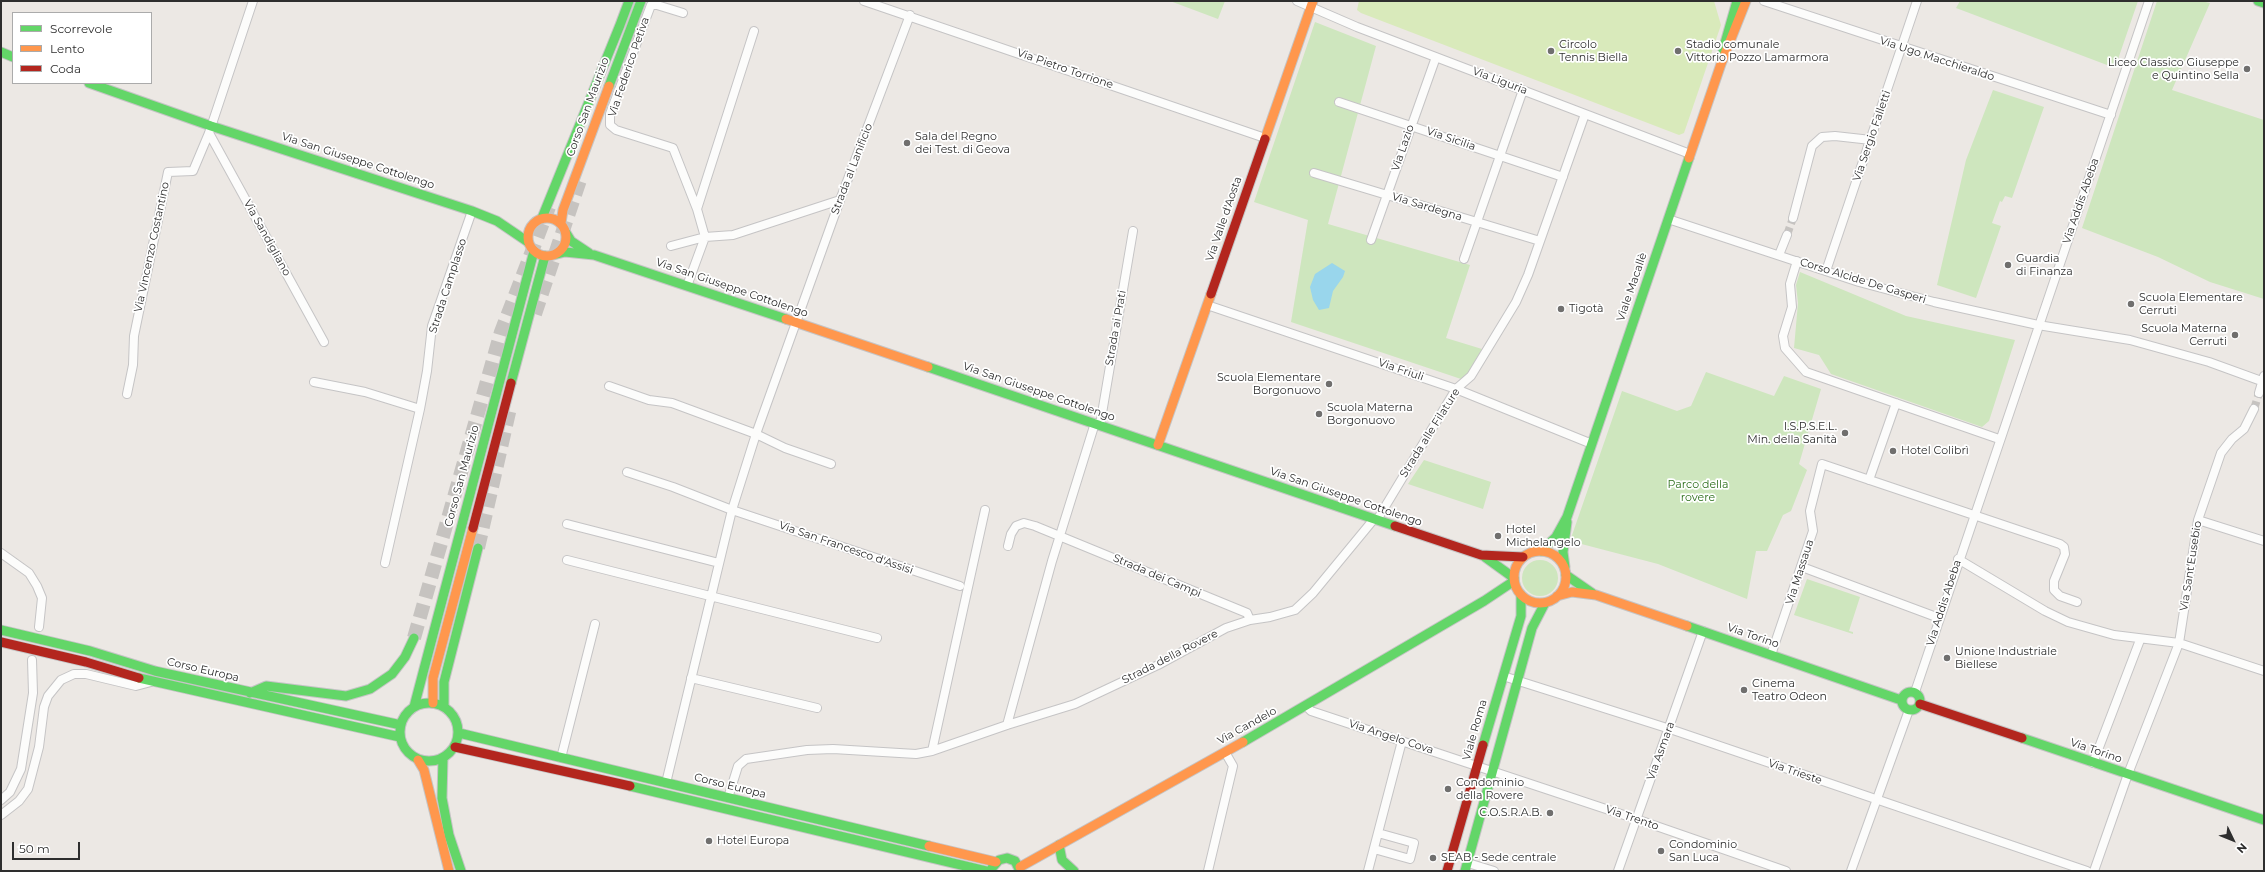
<!DOCTYPE html>
<html>
<head>
<meta charset="utf-8">
<style>
	body { margin:0 }
	#map { position:relative; width:2265px; height:872px; overflow:hidden; background:#ece8e4; font-family:Montserrat,sans-serif }
	canvas { display:block }
	.frame { position:absolute; inset:0; border:2px solid #2e2e2e; pointer-events:none }
	.legend { position:absolute; left:12px; top:12px; width:140px; height:72px; box-sizing:border-box; background:#fff; border:1px solid #ababab; margin:0; padding:5px 7px; list-style:none; font-size:12px; color:#2e2e2e }
	.legend li { display:flex; align-items:center; gap:8px; height:20px }
	.legend b { width:20px; border:1px solid #ababab }
	.north { position:absolute; left:2213px; top:820px; width:40px; height:40px; -webkit-text-stroke:3px #fff; paint-order:stroke; rotate:133deg; font-size:11px; font-weight:700; line-height:16px; text-align:center; color:#2e2e2e }
	.north::after { content:''; display:block; margin:auto; width:14px; height:18px; background:#2e2e2e; clip-path:polygon(50% 0,100% 100%,50% 72%,0 100%) }
	.scale { position:absolute; left:12px; top:842px; width:68px; height:18px; box-sizing:border-box; border:2px solid #2e2e2e; border-top:0; padding-left:5px; font-size:12px; line-height:14px; white-space:nowrap; color:#2e2e2e; -webkit-text-stroke:3px #fff; paint-order:stroke }
</style>
</head>
<body>
<div id="map">
<canvas width="2265" height="872"></canvas>
<div class="frame"></div>
<ul class="legend">
<li><b style="height:5px;background:#63d668"></b>Scorrevole</li>
<li><b style="height:5px;background:#ff974d"></b>Lento</li>
<li><b style="height:5px;background:#b3261e"></b>Coda</li>
</ul>
<div class="north">N</div>
<div class="scale">50 m</div>
</div>
<script>
const context = document.querySelector('canvas').getContext('2d');
context.lineJoin = 'round';
function fillPath(path, color) { context.fillStyle = color; context.fill(path, 'evenodd'); }
const shape = rows => new Path2D(rows.map(r => 'M' + r).join(''));
function trace(path, color, width, dash) { context.strokeStyle = color; context.lineWidth = width; context.lineCap = dash ? 'butt' : 'round'; context.setLineDash(dash || []); context.stroke(path); }
function write(font, color, halo, rows, align = 'center') {
  context.font = font + ' Montserrat,sans-serif'; context.lineWidth = 3.5; context.setLineDash([]); context.textBaseline = 'middle'; context.strokeStyle = halo; context.fillStyle = color; for (const [text, x, y, turn = 0] of rows) {
    context.save(); context.translate(x, y); context.rotate((+turn || 0) * Math.PI / 180); context.textAlign = isNaN(turn) ? turn : align; if (halo) context.strokeText(text, 0, 0); context.fillText(text, 0, 0); context.restore();
  }
}
fillPath(shape([
	[1170,1,1225,1,1218,19],
	[1960,1,2138,1,2115,68,1956,8],
	[2157,1,2201,1,2210,3,2172,90,2264,120,2264,299,2210,282,2158,257,2082,228],
	[1315,22,1376,46,1328,224,1470,265,1446,338,1482,349,1464,380,1291,322,1308,220,1254,202],
	[1993,90,2044,107,2012,198,2005,196,2002,202,2000,201,1992,223,2001,226,1976,298,1937,285,1966,160],
	[1800,272,1906,316,2015,340,1989,421,1982,427,1831,374,1819,355,1794,348,1798,303,1796,285],
	[1706,372,1774,396,1784,376,1821,389,1799,464,1807,470,1791,511,1783,515,1767,551,1756,551,1747,599,1658,564,1570,541,1622,391,1677,411,1691,406],
	[1424,460,1491,482,1483,509,1408,484],
	'1522 578a18 18 0 1 1 36 0a18 18 0 1 1-36 0Z',
	[1807,579,1860,597,1849,631,1853,632,1853,634,1794,615]
]), '#cee6be');
fillPath(shape([
	[1359,1,1714,1,1721,25,1684,133,1679,135,1361,13,1357,10]
]), '#d9eabb');
fillPath(shape([
	[1332,263,1345,271,1343,277,1333,291,1329,308,1319,310,1313,300,1310,287,1315,274]
]), '#99d6ec');
trace(shape([
	[1787,235,1793,218],
	[2254,409,2259,393]
]), '#c6c3c0', 8, [8, 4]);
trace(shape([
	[535,314,581,177],
	[478,548,510,408],
	[414,638,501,332,549,207]
]), '#c6c3c0', 14, [14, 7]);
const street = shape([
	[864,1,1265,138],
	[1297,1,1357,27,1690,154],
	[1764,1,2111,115],
	[683,13,657,5,651,5,610,114,610,125,616,130,673,148,697,209],
	[1339,102,1563,177],
	[209,133,324,342],
	[1314,173,1540,241],
	[1793,218,1812,146,1822,137,1835,136,1871,140],
	[1668,219,1859,282,1934,302,2038,325,2130,340,2209,362,2264,382],
	[1371,240,1436,57],
	[671,246,705,237,733,235,840,200],
	[1779,255,1787,235],
	[1464,259,1523,90],
	[1797,261,1790,284,1792,307,1783,336,1785,348,1806,372,1999,439],
	[1826,271,1917,1],
	[687,286,705,237,697,209,754,31],
	[1207,305,1456,389,1592,444],
	[314,382,365,392,420,409],
	[609,386,649,400,672,403,756,434,785,448,831,464],
	[2259,393,2264,376],
	[127,394,133,365,134,336,168,172,193,171,209,133,253,1],
	[1100,425,1133,231],
	[627,472,673,487,732,510,960,586],
	[1869,480,1896,403],
	[1377,520,1456,389,1471,376,1516,302,1528,275,1585,114],
	[2198,520,2264,541],
	[567,524,719,563],
	[1008,546,1011,534,1016,526,1024,523,1035,526,1247,613,1250,620],
	[1,553,29,573,37,586,42,598,39,627],
	[1958,559,2045,611,2068,622,2114,635,2179,643,2264,671],
	[567,560,877,638],
	[385,563,420,409,427,371,432,326,472,211],
	[1802,567,1939,618],
	[1771,655,1813,531,1810,511,1822,464,2060,544,2064,547,2065,554,2054,581,2054,590,2060,596,2077,602],
	[1503,676,1670,729,2087,871],
	[691,678,817,708],
	[1915,692,2149,1],
	[1306,706,1311,711,1636,819,1786,871],
	[1007,725,1052,561,1095,423],
	[932,751,985,510],
	[561,758,595,624],
	[2093,763,2140,640],
	[666,783,732,510,756,434,840,200,910,15],
	[728,798,738,766,746,759,807,750,833,749,916,754,932,751,1007,725,1075,704,1158,665,1226,628,1250,620,1270,617,1295,610,1313,593,1374,519],
	[1,800,10,792,21,769,33,693,32,660],
	[1,815,19,801,28,789,39,747,44,707,48,696,61,680,74,674,86,674,136,686,151,682],
	[1374,849,1410,859,1414,843,1378,833],
	[1468,863,1494,871],
	[1208,871,1233,766,1225,752],
	[1368,871,1402,741],
	[1618,871,1703,631],
	[1851,871,1909,710],
	[2094,871,2128,774,2179,643,2198,520,2221,453,2232,439,2244,429,2254,409]
]);
const fast = shape([
	[2258,1,2264,3],
	[620,25,629,1],
	[1723,50,1737,1],
	[1,52,13,57],
	[89,83,211,126,472,211,497,221,528,242],
	[609,86,641,1],
	[542,218,620,25],
	[566,233,571,241,589,253],
	[557,254,565,252,594,255,786,319],
	[928,367,1395,526],
	[511,383,545,256],
	[1541,551,1556,537,1567,517,1689,158],
	[1485,557,1514,578],
	[1565,567,1563,552,1567,522],
	[1566,575,1592,593],
	[1687,626,1901,700],
	[1,630,90,651,155,671,401,725],
	[139,678,400,737],
	'1902 701a9 9 0 1 1 18 0a9 9 0 1 1-18 0Z',
	[250,693,266,686,346,696,370,689,392,674,405,657,414,638],
	'400 732a29 29 0 1 1 58 0a29 29 0 1 1-58 0Z',
	[414,707,534,251],
	[444,707,444,682,478,548],
	[459,733,929,846],
	[2022,738,2264,820],
	[1243,742,1484,601,1514,581],
	[1483,745,1521,616,1521,595],
	[443,758,442,798,449,835,461,871],
	[630,786,986,871],
	[1059,845,1062,860,1074,871],
	[992,868,999,860,1007,858,1015,861,1020,871],
	[1465,871,1532,628,1545,603]
]);
const slow = shape([
	[1265,139,1313,1],
	[1689,158,1721,64,1746,1],
	'528 237a19 19 0 1 1 38 0a19 19 0 1 1-38 0Z',
	[561,223,563,210,609,86],
	[786,319,928,367],
	[1158,445,1211,294],
	'1514 577a26 26 0 1 1 52 0a26 26 0 1 1-52 0Z',
	[1557,596,1572,592,1596,595,1687,626],
	[433,703,433,678,473,528],
	[418,760,424,770,449,871],
	[929,846,996,862],
	[1020,867,1243,742]
]);
const jam = shape([
	[1211,294,1265,139],
	[1395,526,1481,555,1523,557],
	[473,528,511,383],
	[1,642,86,662,139,678],
	[1920,704,2022,738],
	[455,747,630,786],
	[1447,871,1483,745]
]);
trace(street, '#c5c4c5', 10);
trace(fast, '#c5c4c5', 11);
trace(slow, '#c5c4c5', 11);
trace(jam, '#c5c4c5', 11);
trace(street, '#fcfcfb', 8);
trace(fast, '#63d668', 9);
trace(slow, '#ff974d', 9);
trace(jam, '#b3261e', 9);
for (const [x, y, r, color] of [
	[1551,51,4,"#706f6e"],
	[1678,51,4,"#706f6e"],
	[2247,69,4,"#706f6e"],
	[907,143,4,"#706f6e"],
	[2008,265,4,"#706f6e"],
	[2131,304,4,"#706f6e"],
	[1561,309,4,"#706f6e"],
	[2235,335,4,"#706f6e"],
	[1329,384,4,"#706f6e"],
	[1319,414,4,"#706f6e"],
	[1845,433,4,"#706f6e"],
	[1893,451,4,"#706f6e"],
	[1498,536,4,"#706f6e"],
	[1947,658,4,"#706f6e"],
	[1744,690,4,"#706f6e"],
	[1448,789,4,"#706f6e"],
	[1550,813,4,"#706f6e"],
	[709,841,4,"#706f6e"],
	[1661,851,4,"#706f6e"],
	[1433,858,4,"#706f6e"]
]) { const dot = new Path2D(); dot.arc(x, y, r, 0, 2 * Math.PI); context.fillStyle = color; context.fill(dot); trace(dot, '#fff', 1.5); }
write('11px', '#2e2e2e', '#fff', [
	["Circolo",1559,45],
	["Tennis Biella",1559,58],
	["Stadio comunale",1686,45],
	["Vittorio Pozzo Lamarmora",1686,58],
	["Liceo Classico Giuseppe",2239,63,"right"],
	["e Quintino Sella",2239,76,"right"],
	["Sala del Regno",915,137],
	["dei Test. di Geova",915,150],
	["Guardia",2016,259],
	["di Finanza",2016,272],
	["Scuola Elementare",2139,298],
	["Cerruti",2139,311],
	["Tigotà",1569,309],
	["Scuola Materna",2227,329,"right"],
	["Cerruti",2227,342,"right"],
	["Scuola Elementare",1321,378,"right"],
	["Borgonuovo",1321,391,"right"],
	["Scuola Materna",1327,408],
	["Borgonuovo",1327,421],
	["I.S.P.S.E.L.",1837,427,"right"],
	["Min. della Sanità",1837,440,"right"],
	["Hotel Colibrì",1901,451],
	["Hotel",1506,530],
	["Michelangelo",1506,543],
	["Unione Industriale",1955,652],
	["Biellese",1955,665],
	["Cinema",1752,684],
	["Teatro Odeon",1752,697],
	["Condominio",1456,783],
	["della Rovere",1456,796],
	["C.O.S.R.A.B.",1542,813,"right"],
	["Hotel Europa",717,841],
	["Condominio",1669,845],
	["San Luca",1669,858],
	["SEAB - Sede centrale",1441,858]
], 'left');
write('11px', '#2e2e2e', '#fff', [
	["Via Ugo Macchieraldo",1937,59,18],
	["Via Federico Petiva",629,67,-71],
	["Via Pietro Torrione",1065,69,19],
	["Via Liguria",1500,81,21],
	["Corso San Maurizio",588,107,-70],
	["Via Sergio Falletti",1872,136,-71],
	["Via Sicilia",1451,139,19],
	["Via Lazio",1403,148,-71],
	["Via San Giuseppe Cottolengo",358,161,18],
	["Strada al Lanificio",852,169,-69],
	["Via Addis Abeba",2081,201,-71],
	["Via Sardegna",1427,207,17],
	["Via Valle d'Aosta",1224,219,-71],
	["Via Sandigliano",267,238,61],
	["Via Vincenzo Costantino",152,247,-78],
	["Corso Alcide De Gasperi",1863,281,17],
	["Strada Camplasso",448,286,-72],
	["Viale Macallè",1632,287,-71],
	["Via San Giuseppe Cottolengo",732,288,19],
	["Strada ai Prati",1116,328,-80],
	["Via Friuli",1401,370,19],
	["Via San Giuseppe Cottolengo",1039,392,19],
	["Strada alle Filature",1430,433,-58],
	["Corso San Maurizio",462,476,-75],
	["Via San Giuseppe Cottolengo",1346,497,19],
	["Via San Francesco d'Assisi",846,548,19],
	["Via Sant'Eusebio",2191,566,-81],
	["Via Massaua",1800,572,-72],
	["Strada dei Campi",1157,576,23],
	["Via Addis Abeba",1944,603,-72],
	["Via Torino",1753,636,19],
	["Strada della Rovere",1170,657,-27],
	["Corso Europa",203,670,13],
	["Via Candelo",1247,726,-29],
	["Viale Roma",1475,730,-74],
	["Via Angelo Cova",1391,737,18],
	["Via Asmara",1661,751,-70],
	["Via Torino",2096,751,19],
	["Via Trieste",1795,772,19],
	["Corso Europa",730,786,14],
	["Via Trento",1632,818,19]
]);
write('11px', '#2c6e1b', '#fff', [
	["Parco della",1698,485],
	["rovere",1698,498]
]);
</script>
</body>
</html>
